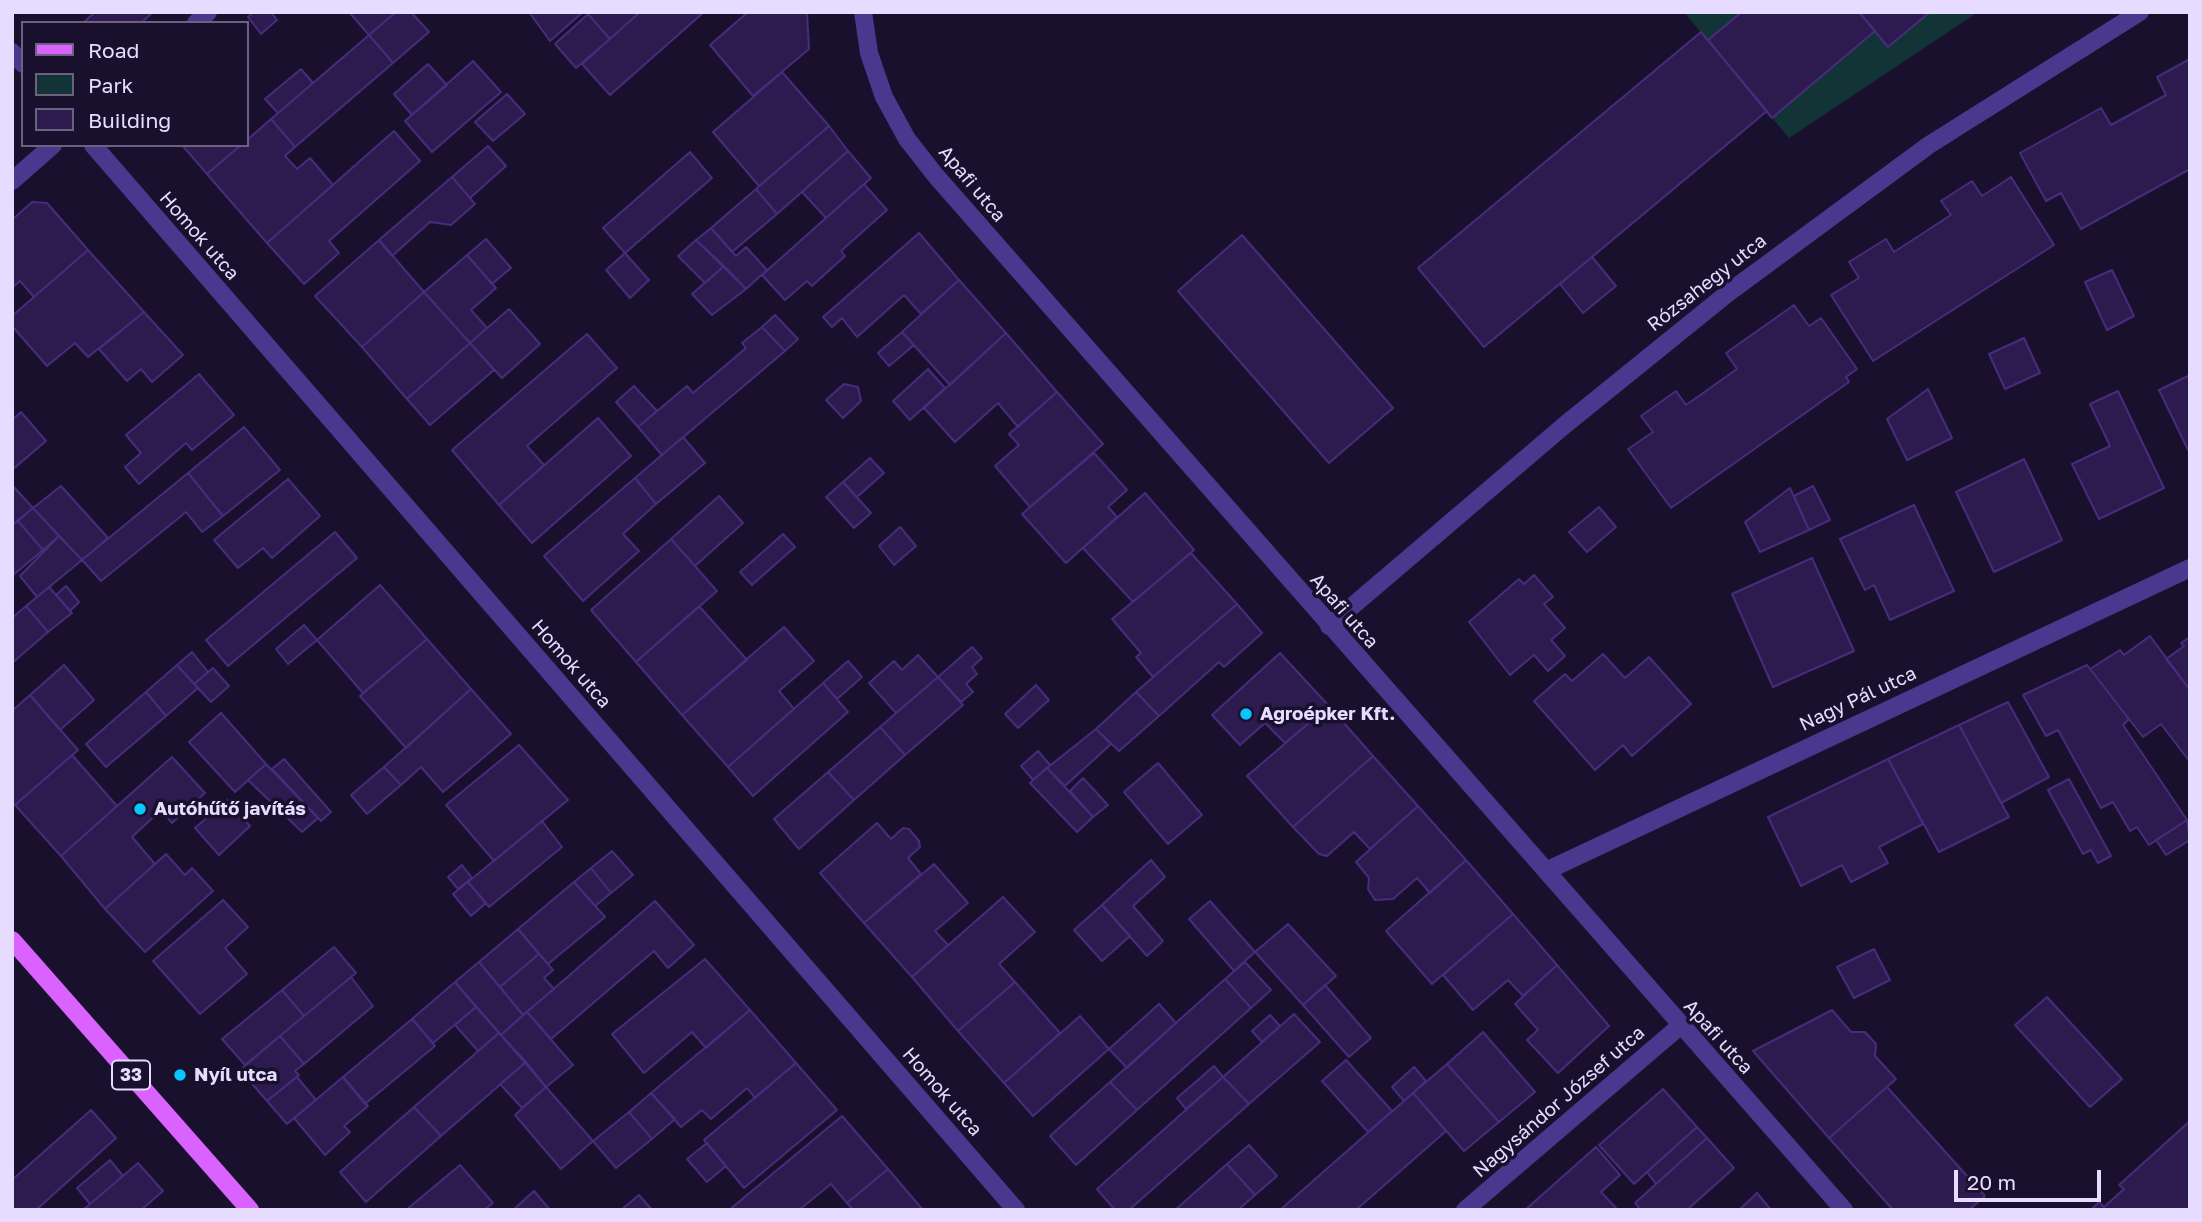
<!DOCTYPE html>
<html>
<head>
<meta charset="utf-8">
<style>
	body { margin:0 }
	#map { position:relative; width:2202px; height:1222px; overflow:hidden; background:#19102d; font-family:"Golos Text",sans-serif }
	canvas { display:block }
	.frame { position:absolute; inset:0; border:14px solid #e5dcff; pointer-events:none }
	.legend { position:absolute; left:21px; top:21px; width:228px; height:126px; box-sizing:border-box; background:#19102d; border:2px solid #6b6281; margin:0; padding:9px 12px; list-style:none; font-size:21px; color:#e5dcff }
	.legend li { display:flex; align-items:center; gap:14px; height:35px }
	.legend b { width:35px; border:2px solid #6b6281 }
	.scale { position:absolute; left:1954px; top:1170px; width:147px; height:32px; box-sizing:border-box; border:4px solid #e5dcff; border-top:0; padding-left:9px; font-size:21px; line-height:24px; white-space:nowrap; color:#e5dcff; -webkit-text-stroke:5px #19102d; paint-order:stroke }
</style>
</head>
<body>
<div id="map">
<canvas width="2202" height="1222"></canvas>
<div class="frame"></div>
<ul class="legend">
<li><b style="height:9px;background:#da63ff"></b>Road</li>
<li><b style="height:19px;background:#133437"></b>Park</li>
<li><b style="height:19px;background:#2d1b4f"></b>Building</li>
</ul>
<div class="scale">20 m</div>
</div>
<script>
const context = document.querySelector('canvas').getContext('2d');
context.lineJoin = 'round';
function fillPath(path, color) { context.fillStyle = color; context.fill(path, 'evenodd'); }
const shape = rows => new Path2D(rows.map(r => 'M' + r).join(''));
function trace(path, color, width, dash) { context.strokeStyle = color; context.lineWidth = width; context.lineCap = dash ? 'butt' : 'round'; context.setLineDash(dash || []); context.stroke(path); }
function write(font, color, halo, rows, align = 'center') {
  context.font = font + ' "Golos Text",sans-serif'; context.lineWidth = 7; context.setLineDash([]); context.textBaseline = 'middle'; context.strokeStyle = halo; context.fillStyle = color; for (const [text, x, y, turn = 0] of rows) {
    context.save(); context.translate(x, y); context.rotate((+turn || 0) * Math.PI / 180); context.textAlign = isNaN(turn) ? turn : align; if (halo) context.strokeText(text, 0, 0); context.fillText(text, 0, 0); context.restore();
  }
}
fillPath(shape([
	[1684,12,1978,12,1789,138]
]), '#133437');
const building = shape([
	[95,12,153,12,141,23,83,23,95,12],
	[254,12,271,12,277,20,261,34,248,17,254,12],
	[349,12,396,12,369,35,349,12],
	[396,12,411,12,429,32,393,63,369,35,396,12],
	[529,12,583,12,550,41,529,12],
	[591,12,640,12,610,39,588,14,591,12],
	[640,12,704,12,610,95,582,64,640,12],
	[748,12,807,12,809,49,753,96,710,45,748,12],
	[1742,12,1859,12,1875,31,1772,118,1708,40,1742,12],
	[1859,12,1930,12,1888,47,1859,12],
	[588,14,610,39,576,68,555,44,588,14],
	[1701,32,1767,111,1484,347,1418,268,1701,32],
	[369,35,393,63,295,147,271,119,369,35],
	[2190,59,2190,169,2081,229,2061,193,2046,201,2020,153,2101,108,2111,125,2166,95,2157,77,2190,59],
	[473,61,501,92,432,152,405,121,473,61],
	[428,64,447,85,412,115,394,94,428,64],
	[301,69,313,83,278,113,265,99,301,69],
	[782,72,829,126,759,186,713,132,782,72],
	[507,94,525,114,493,141,475,122,507,94],
	[271,119,295,147,285,156,297,169,310,158,333,185,267,243,207,174,241,145,247,145,247,140,271,119],
	[829,126,848,151,777,214,756,189,829,126],
	[394,131,420,161,329,241,339,253,304,284,267,243,394,131],
	[182,145,241,145,207,174,182,145],
	[488,146,506,166,470,198,452,177,488,146],
	[848,151,871,178,826,218,802,192,848,151],
	[690,152,712,178,625,253,603,228,690,152],
	[452,177,475,204,451,225,430,222,392,256,379,240,452,177],
	[2011,177,2054,245,1873,361,1831,295,1859,278,1849,262,1886,239,1894,252,1951,215,1941,201,1972,181,1982,196,2011,177],
	[864,184,887,210,841,251,845,256,812,286,807,281,785,300,762,275,864,184],
	[756,189,777,214,732,252,711,228,756,189],
	[32,202,47,203,88,250,34,297,20,281,12,288,12,220,32,202],
	[711,228,736,256,746,247,767,270,746,289,696,240,711,228],
	[919,233,959,280,921,314,904,295,857,337,842,318,832,327,823,317,919,233],
	[1242,235,1393,408,1329,463,1178,291,1242,235],
	[486,239,511,268,492,284,467,255,486,239],
	[379,240,424,292,362,347,315,296,379,240],
	[696,240,724,266,705,283,678,256,696,240],
	[88,250,144,312,88,357,75,343,47,366,12,326,12,316,88,250],
	[625,253,649,280,630,298,606,270,625,253],
	[467,255,496,288,471,310,487,328,470,343,424,292,467,255],
	[1592,257,1616,286,1583,313,1560,284,1592,257],
	[724,266,746,289,712,315,692,294,724,266],
	[2112,270,2134,316,2107,330,2085,282,2112,270],
	[959,280,1006,333,950,385,902,332,959,280],
	[424,292,470,343,407,399,362,347,424,292],
	[1794,305,1809,326,1821,318,1857,369,1846,377,1849,382,1671,508,1628,449,1653,432,1641,416,1676,391,1686,405,1737,369,1726,353,1794,305],
	[509,309,540,344,502,378,470,343,509,309],
	[144,312,183,355,152,382,141,369,127,381,99,349,144,312],
	[775,315,798,339,785,351,762,327,775,315],
	[762,327,785,351,662,455,638,427,687,386,693,393,746,348,742,343,762,327],
	[902,332,914,345,889,366,878,353,902,332],
	[1006,333,1057,392,1018,427,998,403,955,442,924,408,1006,333],
	[587,334,617,368,527,446,544,465,499,505,452,450,587,334],
	[2024,338,2040,373,2005,389,1989,354,2024,338],
	[470,343,494,370,430,425,407,399,470,343],
	[928,369,945,388,910,420,893,401,928,369],
	[199,374,234,415,192,450,186,443,139,484,125,467,141,453,126,435,199,374],
	[2190,375,2190,454,2159,390,2190,375],
	[844,384,858,387,861,401,843,418,826,400,844,384],
	[634,386,657,411,638,427,616,402,634,386],
	[1928,389,1952,438,1907,460,1887,419,1928,389],
	[2118,391,2164,488,2099,519,2072,464,2110,446,2090,404,2118,391],
	[1057,392,1103,444,1030,507,995,466,1019,445,1009,434,1057,392],
	[21,412,46,441,12,470,12,420,21,412],
	[598,418,631,456,532,543,499,505,598,418],
	[244,427,280,470,223,516,188,473,244,427],
	[683,437,705,463,656,504,635,478,683,437],
	[1094,453,1127,490,1108,507,1117,517,1066,563,1022,514,1094,453],
	[870,458,884,473,857,497,843,482,870,458],
	[2024,459,2062,540,1994,572,1956,492,2024,459],
	[188,473,223,516,202,532,186,512,101,581,82,560,188,473],
	[635,478,656,504,623,534,639,551,583,601,544,556,635,478],
	[288,479,320,516,272,558,263,548,238,568,214,540,288,479],
	[843,482,871,513,854,528,826,497,843,482],
	[12,485,33,508,12,525,12,485],
	[61,486,108,538,82,560,33,508,61,486],
	[1813,486,1830,520,1809,530,1794,496,1813,486],
	[1790,488,1809,530,1760,552,1745,522,1790,488],
	[1145,493,1194,550,1133,602,1083,548,1145,493],
	[719,496,743,523,695,566,671,539,719,496],
	[1914,505,1954,591,1890,620,1874,585,1865,590,1840,539,1914,505],
	[1599,507,1616,527,1587,552,1569,532,1599,507],
	[33,508,59,536,43,550,18,521,33,508],
	[18,521,43,550,12,576,12,525,18,521],
	[900,527,916,546,894,565,879,546,900,527],
	[335,532,357,558,228,666,206,640,335,532],
	[783,534,795,547,752,585,740,572,783,534],
	[59,536,82,560,37,597,20,576,59,536],
	[671,539,717,591,636,662,591,610,671,539],
	[1191,553,1237,604,1153,677,1136,657,1141,653,1112,619,1191,553],
	[1812,558,1854,651,1773,687,1732,594,1812,558],
	[1534,575,1553,597,1544,604,1565,628,1551,640,1565,656,1548,671,1534,655,1510,675,1469,622,1519,579,1524,584,1534,575],
	[380,585,427,639,363,693,317,640,380,585],
	[66,586,79,602,70,611,56,595,66,586],
	[49,587,72,613,48,632,26,606,49,587],
	[1237,604,1262,633,1224,667,1219,662,1159,716,1136,692,1237,604],
	[26,606,48,632,12,663,12,618,26,606],
	[699,606,747,660,682,715,636,662,699,606],
	[304,625,317,640,288,664,276,649,304,625],
	[784,627,814,661,779,691,794,709,728,767,682,715,784,627],
	[2150,636,2190,690,2190,762,2161,724,2143,737,2090,669,2120,650,2124,655,2150,636],
	[2190,637,2190,690,2166,659,2184,646,2181,643,2190,637],
	[427,639,471,689,406,748,360,696,427,639],
	[972,647,982,658,972,667,977,674,966,684,973,692,961,702,938,677,972,647],
	[192,652,208,672,194,684,177,665,192,652],
	[1280,653,1329,706,1285,743,1265,723,1240,745,1212,715,1280,653],
	[1603,654,1625,678,1649,657,1691,704,1632,756,1623,745,1595,770,1534,701,1565,674,1572,681,1603,654],
	[918,655,938,677,896,713,869,683,894,661,902,670,918,655],
	[848,661,862,677,837,699,823,683,848,661],
	[64,665,94,700,60,730,30,695,64,665],
	[177,665,198,688,166,716,146,692,177,665],
	[2087,665,2129,719,2123,725,2187,820,2149,845,2137,827,2130,831,2113,802,2101,808,2058,730,2046,736,2023,695,2087,665],
	[213,668,229,686,211,702,194,684,213,668],
	[938,677,963,705,905,755,880,727,938,677],
	[823,683,848,712,753,796,728,767,823,683],
	[1036,685,1049,700,1018,728,1005,714,1036,685],
	[471,689,511,734,443,792,421,767,401,785,384,767,471,689],
	[146,692,166,716,106,767,86,744,146,692],
	[1136,692,1159,716,1119,751,1096,729,1136,692],
	[30,695,78,750,15,805,12,801,12,711,30,695],
	[2008,702,2049,777,2001,803,1959,725,2008,702],
	[1329,706,1373,756,1293,827,1247,776,1329,706],
	[221,713,266,764,235,792,189,742,221,713],
	[1959,725,2009,817,1939,852,1888,759,1959,725],
	[880,727,905,755,854,800,828,772,880,727],
	[1096,729,1111,744,1065,786,1047,768,1096,729],
	[519,745,568,800,494,861,446,805,519,745],
	[1038,751,1050,765,1033,780,1021,766,1038,751],
	[72,755,117,806,61,856,15,805,72,755],
	[1373,756,1418,806,1370,849,1354,832,1327,856,1319,854,1293,827,1373,756],
	[172,757,205,793,172,823,161,810,132,837,155,864,105,909,61,856,172,757],
	[284,759,331,812,321,821,272,769,284,759],
	[1888,759,1923,824,1879,847,1888,863,1851,882,1842,865,1801,886,1768,817,1888,759],
	[1158,763,1202,815,1168,844,1124,792,1158,763],
	[266,764,318,818,302,832,248,780,266,764],
	[384,767,401,785,367,814,351,795,384,767],
	[1047,768,1093,817,1077,832,1030,783,1047,768],
	[828,772,854,800,799,849,774,819,828,772],
	[1083,778,1108,805,1093,817,1070,791,1083,778],
	[2069,779,2111,856,2098,863,2091,850,2083,854,2048,790,2069,779],
	[227,800,250,826,219,855,195,828,227,800],
	[1418,806,1466,860,1430,893,1417,878,1393,899,1375,900,1368,889,1369,878,1356,862,1418,806],
	[2187,820,2190,840,2166,855,2156,840,2187,820],
	[542,821,562,847,489,907,468,882,542,821],
	[877,823,891,839,903,828,909,829,919,841,920,847,908,858,921,874,864,923,820,873,877,823],
	[612,851,633,875,611,893,591,868,612,851],
	[166,854,185,875,192,868,213,891,145,952,105,909,166,854],
	[1151,860,1165,877,1133,906,1163,941,1147,956,1102,905,1151,860],
	[1466,860,1513,914,1432,984,1386,931,1466,860],
	[934,864,968,903,935,931,948,945,912,977,864,923,934,864],
	[462,865,472,878,458,889,448,877,462,865],
	[591,868,611,893,595,906,574,882,591,868],
	[468,882,486,903,471,916,453,894,468,882],
	[574,882,605,917,548,964,518,929,574,882],
	[1003,897,1035,932,999,964,1015,982,958,1031,912,977,1003,897],
	[223,900,248,927,225,948,247,974,200,1014,153,961,223,900],
	[655,901,694,945,668,968,654,951,551,1039,527,1012,655,901],
	[1210,901,1255,952,1234,971,1189,919,1210,901],
	[1102,905,1130,936,1102,961,1074,930,1102,905],
	[1513,914,1557,965,1523,996,1508,980,1473,1010,1443,975,1513,914],
	[1288,924,1336,976,1303,1005,1255,952,1288,924],
	[518,929,539,954,500,987,479,962,518,929],
	[334,947,356,973,304,1016,282,990,334,947],
	[1874,949,1890,980,1854,998,1837,967,1874,949],
	[539,954,553,970,544,978,554,989,523,1015,500,987,539,954],
	[705,959,750,1010,706,1048,692,1032,644,1073,612,1034,705,959],
	[479,962,523,1015,501,1035,455,982,479,962],
	[1245,962,1271,990,1251,1008,1225,979,1245,962],
	[1557,965,1609,1026,1558,1073,1527,1040,1538,1030,1515,1004,1557,965],
	[351,977,373,1006,304,1064,280,1036,351,977],
	[1225,979,1251,1008,1137,1110,1110,1082,1225,979],
	[455,982,476,1007,433,1043,412,1019,455,982],
	[1015,982,1060,1033,1004,1083,958,1031,1015,982],
	[1325,985,1371,1038,1349,1057,1303,1005,1325,985],
	[282,990,304,1016,245,1065,222,1039,282,990],
	[2047,997,2122,1079,2090,1107,2015,1025,2047,997],
	[1159,1004,1176,1023,1127,1068,1109,1049,1159,1004],
	[476,1007,499,1033,478,1051,455,1025,476,1007],
	[750,1010,796,1063,755,1098,747,1088,711,1119,702,1110,681,1127,651,1093,750,1010],
	[1832,1010,1851,1032,1865,1032,1876,1044,1875,1056,1896,1079,1829,1138,1753,1051,1832,1010],
	[527,1012,573,1065,546,1087,501,1035,527,1012],
	[1294,1014,1320,1042,1249,1104,1223,1077,1294,1014],
	[1270,1015,1280,1026,1262,1042,1252,1031,1270,1015],
	[1080,1016,1109,1049,1033,1116,1004,1083,1080,1016],
	[412,1019,435,1046,365,1104,343,1077,412,1019],
	[1483,1032,1535,1092,1499,1122,1447,1064,1483,1032],
	[499,1033,526,1062,441,1136,414,1107,499,1033],
	[280,1036,304,1064,295,1071,299,1075,267,1101,240,1070,280,1036],
	[1346,1060,1392,1111,1368,1132,1322,1081,1346,1060],
	[526,1062,546,1087,522,1108,500,1084,526,1062],
	[796,1063,837,1110,744,1188,704,1140,796,1063],
	[1447,1064,1499,1122,1464,1151,1413,1093,1447,1064],
	[1214,1066,1223,1077,1186,1109,1177,1098,1214,1066],
	[1414,1067,1426,1081,1404,1101,1392,1087,1414,1067],
	[297,1077,316,1100,287,1124,267,1101,297,1077],
	[343,1077,368,1106,344,1126,350,1132,325,1155,294,1118,343,1077],
	[1223,1077,1249,1104,1129,1210,1115,1210,1097,1189,1223,1077],
	[1110,1082,1137,1110,1076,1165,1050,1136,1110,1082],
	[546,1087,593,1141,561,1169,515,1115,546,1087],
	[1887,1087,1985,1196,1969,1210,1893,1210,1829,1138,1887,1087],
	[1663,1089,1697,1127,1634,1184,1599,1145,1663,1089],
	[651,1093,675,1119,652,1139,629,1112,651,1093],
	[1413,1093,1446,1131,1356,1210,1280,1210,1413,1093],
	[414,1107,441,1136,366,1202,340,1172,414,1107],
	[91,1110,116,1138,36,1210,12,1210,12,1180,91,1110],
	[629,1112,652,1139,616,1168,593,1141,629,1112],
	[842,1116,888,1169,847,1203,831,1184,799,1210,729,1210,842,1116],
	[2190,1121,2190,1210,2091,1210,2099,1202,2104,1207,2124,1189,2119,1185,2190,1121],
	[1697,1127,1707,1138,1656,1184,1647,1172,1697,1127],
	[1707,1138,1734,1168,1687,1210,1641,1210,1635,1203,1707,1138],
	[707,1143,726,1166,707,1182,687,1159,707,1143],
	[1249,1145,1277,1176,1255,1195,1227,1164,1249,1145],
	[1596,1147,1620,1175,1601,1192,1616,1208,1614,1210,1525,1210,1596,1147],
	[110,1160,123,1176,90,1204,77,1188,110,1160],
	[138,1163,163,1191,141,1210,83,1210,138,1163],
	[1227,1164,1255,1195,1238,1210,1175,1210,1227,1164],
	[460,1165,493,1203,484,1210,406,1210,460,1165],
	[888,1169,923,1210,853,1210,847,1203,888,1169],
	[534,1191,550,1210,513,1210,534,1191],
	[1757,1193,1771,1210,1739,1210,1757,1193],
	[639,1195,652,1210,621,1210,639,1195]
]);
fillPath(building, '#2d1b4f');
trace(building, '#472c7c', 2);
trace(shape([
	[863,12,869,53,884,97,907,139,936,176,1844,1210],
	[196,23,208,12],
	[12,52,23,64],
	[93,145,1016,1210],
	[12,181,53,145],
	[1329,626,1566,424,1728,293,1929,145,2140,12],
	[1546,871,2190,568],
	[1465,1210,1680,1026]
]), '#48398e', 18);
trace(shape([
	[12,940,250,1210]
]), '#da63ff', 18);
for (const [x, y, r, color] of [
	[1246,714,7,"#08c5ff"],
	[140,809,7,"#08c5ff"],
	[180,1075,7,"#08c5ff"]
]) { const dot = new Path2D(); dot.arc(x, y, r, 0, 2 * Math.PI); context.fillStyle = color; context.fill(dot); trace(dot, '#19102d', 2.5); }
for (const [x, y, w] of [
	[131,1075,38]
]) { const box = new Path2D(); box.roundRect(x - w / 2, y - 14.5, w, 29, 5); context.fillStyle = '#19102d'; context.fill(box); trace(box, '#e5dcff', 2); }
write('bold 18px', '#e5dcff', null, [
	["33",131,1075]
]);
write('19px', '#e5dcff', '#19102d', [
	["Apafi utca",972,184,50],
	["Homok utca",199,236,49],
	["Rózsahegy utca",1707,283,-38],
	["Apafi utca",1344,611,49],
	["Homok utca",571,664,49],
	["Nagy Pál utca",1858,699,-25],
	["Apafi utca",1718,1037,48],
	["Homok utca",942,1092,49],
	["Nagysándor József utca",1559,1102,-41]
]);
write('bold 19px', '#e5dcff', '#19102d', [
	["Agroépker Kft.",1260,714],
	["Autóhűtő javítás",154,809],
	["Nyíl utca",194,1075]
], 'left');
</script>
</body>
</html>
